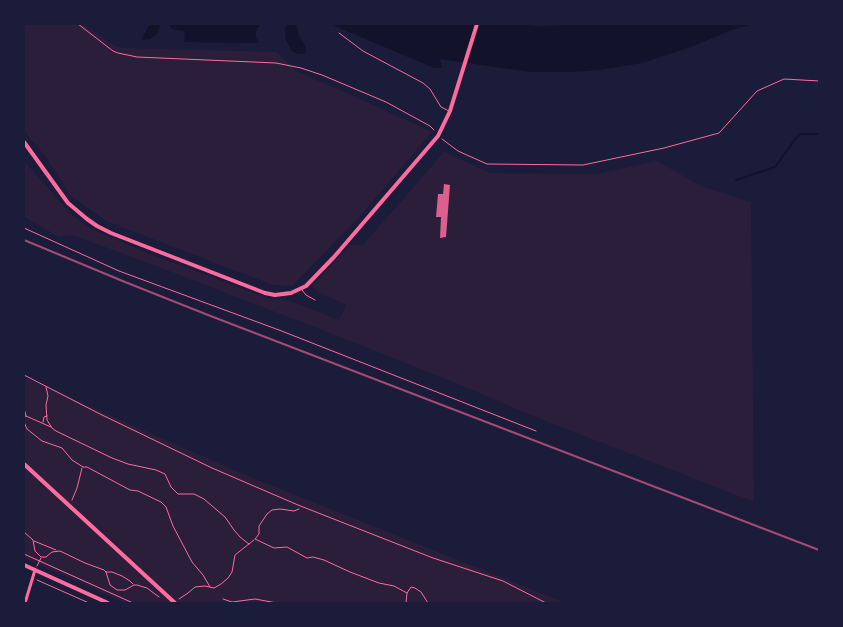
<!DOCTYPE html>
<html>
<head>
<meta charset="utf-8">
<style>
	body { margin:0 }
	#map { position:relative; width:843px; height:627px; overflow:hidden; background:#1b1b3a; font-family:"Work Sans",sans-serif }
	canvas { display:block }
	.frame { position:absolute; inset:0; border:25px solid #1b1b3a; pointer-events:none }
</style>
</head>
<body>
<div id="map">
<canvas width="843" height="627"></canvas>
<div class="frame"></div>
</div>
<script>
const context = document.querySelector('canvas').getContext('2d');
context.lineJoin = 'round';
function fillPath(path, color) { context.fillStyle = color; context.fill(path, 'evenodd'); }
const shape = rows => new Path2D(rows.map(r => 'M' + r).join(''));
function trace(path, color, width, dash) { context.strokeStyle = color; context.lineWidth = width; context.lineCap = dash ? 'butt' : 'round'; context.setLineDash(dash || []); context.stroke(path); }
fillPath(shape([
	[24,24,83,24,113,45,124,48,277,52,296,71,360,99,432,132,361,215,292,286,273,285,106,221,71,196,46,157,24,131],
	[444,152,490,173,597,174,657,161,701,186,751,202,754,502,538,418,451,381,340,337,143,261,72,235,59,237,24,217,24,161,71,214,88,227,140,250,269,299,290,301,339,320,346,305,318,292,312,286,350,245,363,245],
	[24,377,243,474,565,603,125,603,24,558]
]), '#2a1e3b');
fillPath(shape([
	[150,24,161,24,156,35,149,39,141,40],
	[168,24,260,24,256,32,256,37,259,43,184,42,185,34,184,31,172,29],
	[287,24,297,24,296,25,299,36,306,47,305,54,298,54,292,51,286,40,285,30],
	[330,24,483,24,492,25,498,24,522,24,537,26,602,24,753,24,732,30,691,47,642,63,599,70,572,72,530,72,440,59,442,68,434,68]
]), '#12122b');
trace(shape([
	[736,180,775,167,799,134,819,134]
]), '#12122b', 2);
fillPath(shape([
	[444,184,450,185,446,237,440,238,441,217,436,217,438,194,443,194]
]), '#dd5f8e');
trace(shape([
	[78,24,113,51,118,53,137,57,276,63,301,68,322,75,386,102,430,126,434,130],
	[442,139,458,151,487,164,583,165,664,148,719,133,757,91,784,79,819,81],
	[24,375,100,414,212,468,298,505,433,558,503,581,546,603],
	[46,387,48,396,46,405,47,420,52,428,56,431,112,458,128,464,156,470,165,474,171,487,178,494,194,494,204,499,225,517,234,530,240,537,249,544],
	[24,408,26,416],
	[24,417,26,416,51,427],
	[24,422,27,429,42,441,62,448,72,460,83,467,87,467,130,490,138,491,161,502,166,507,173,526,192,562,203,575,210,587],
	[43,422,44,417,47,416],
	[72,500,77,488,82,468],
	[299,509,294,511,280,509,272,510,267,514,259,526,259,534,255,539,274,548,287,547,307,558,313,557,324,560,350,572,379,583,394,586,407,593],
	[24,532,33,540,35,551,41,557,46,557,52,552,60,551,85,563,104,570,106,572,110,585,117,590,125,590,134,585,137,585,147,588,159,597],
	[34,541,56,550],
	[24,554,133,603],
	[37,566,41,558],
	[106,572,112,572,122,576,130,581,133,584],
	[37,580,89,603],
	[179,599,188,593,195,587,205,586,214,588,221,584,228,578,232,572,235,555,254,540],
	[223,599,232,602,255,599,277,603],
	[406,603,407,593,411,587,415,588,421,592,428,603]
]), '#ff6b9d', 1);
trace(shape([
	[339,33,363,51,423,83,430,89,441,107,449,111],
	[24,228,119,271,279,330,536,431],
	[302,290,306,295,315,300]
]), '#ff6b9d', 1);
trace(shape([
	[25,603,35,570]
]), '#ff6b9d', 3);
trace(shape([
	[24,142,68,203,87,219,97,226,111,233,265,293,275,295,291,293,306,286,334,257,438,136,450,111,477,24],
	[24,464,175,603],
	[24,565,108,603]
]), '#ff6b9d', 4);
trace(shape([
	[24,240,125,282,208,315,819,550]
]), '#a44b75', 2);
</script>
</body>
</html>
